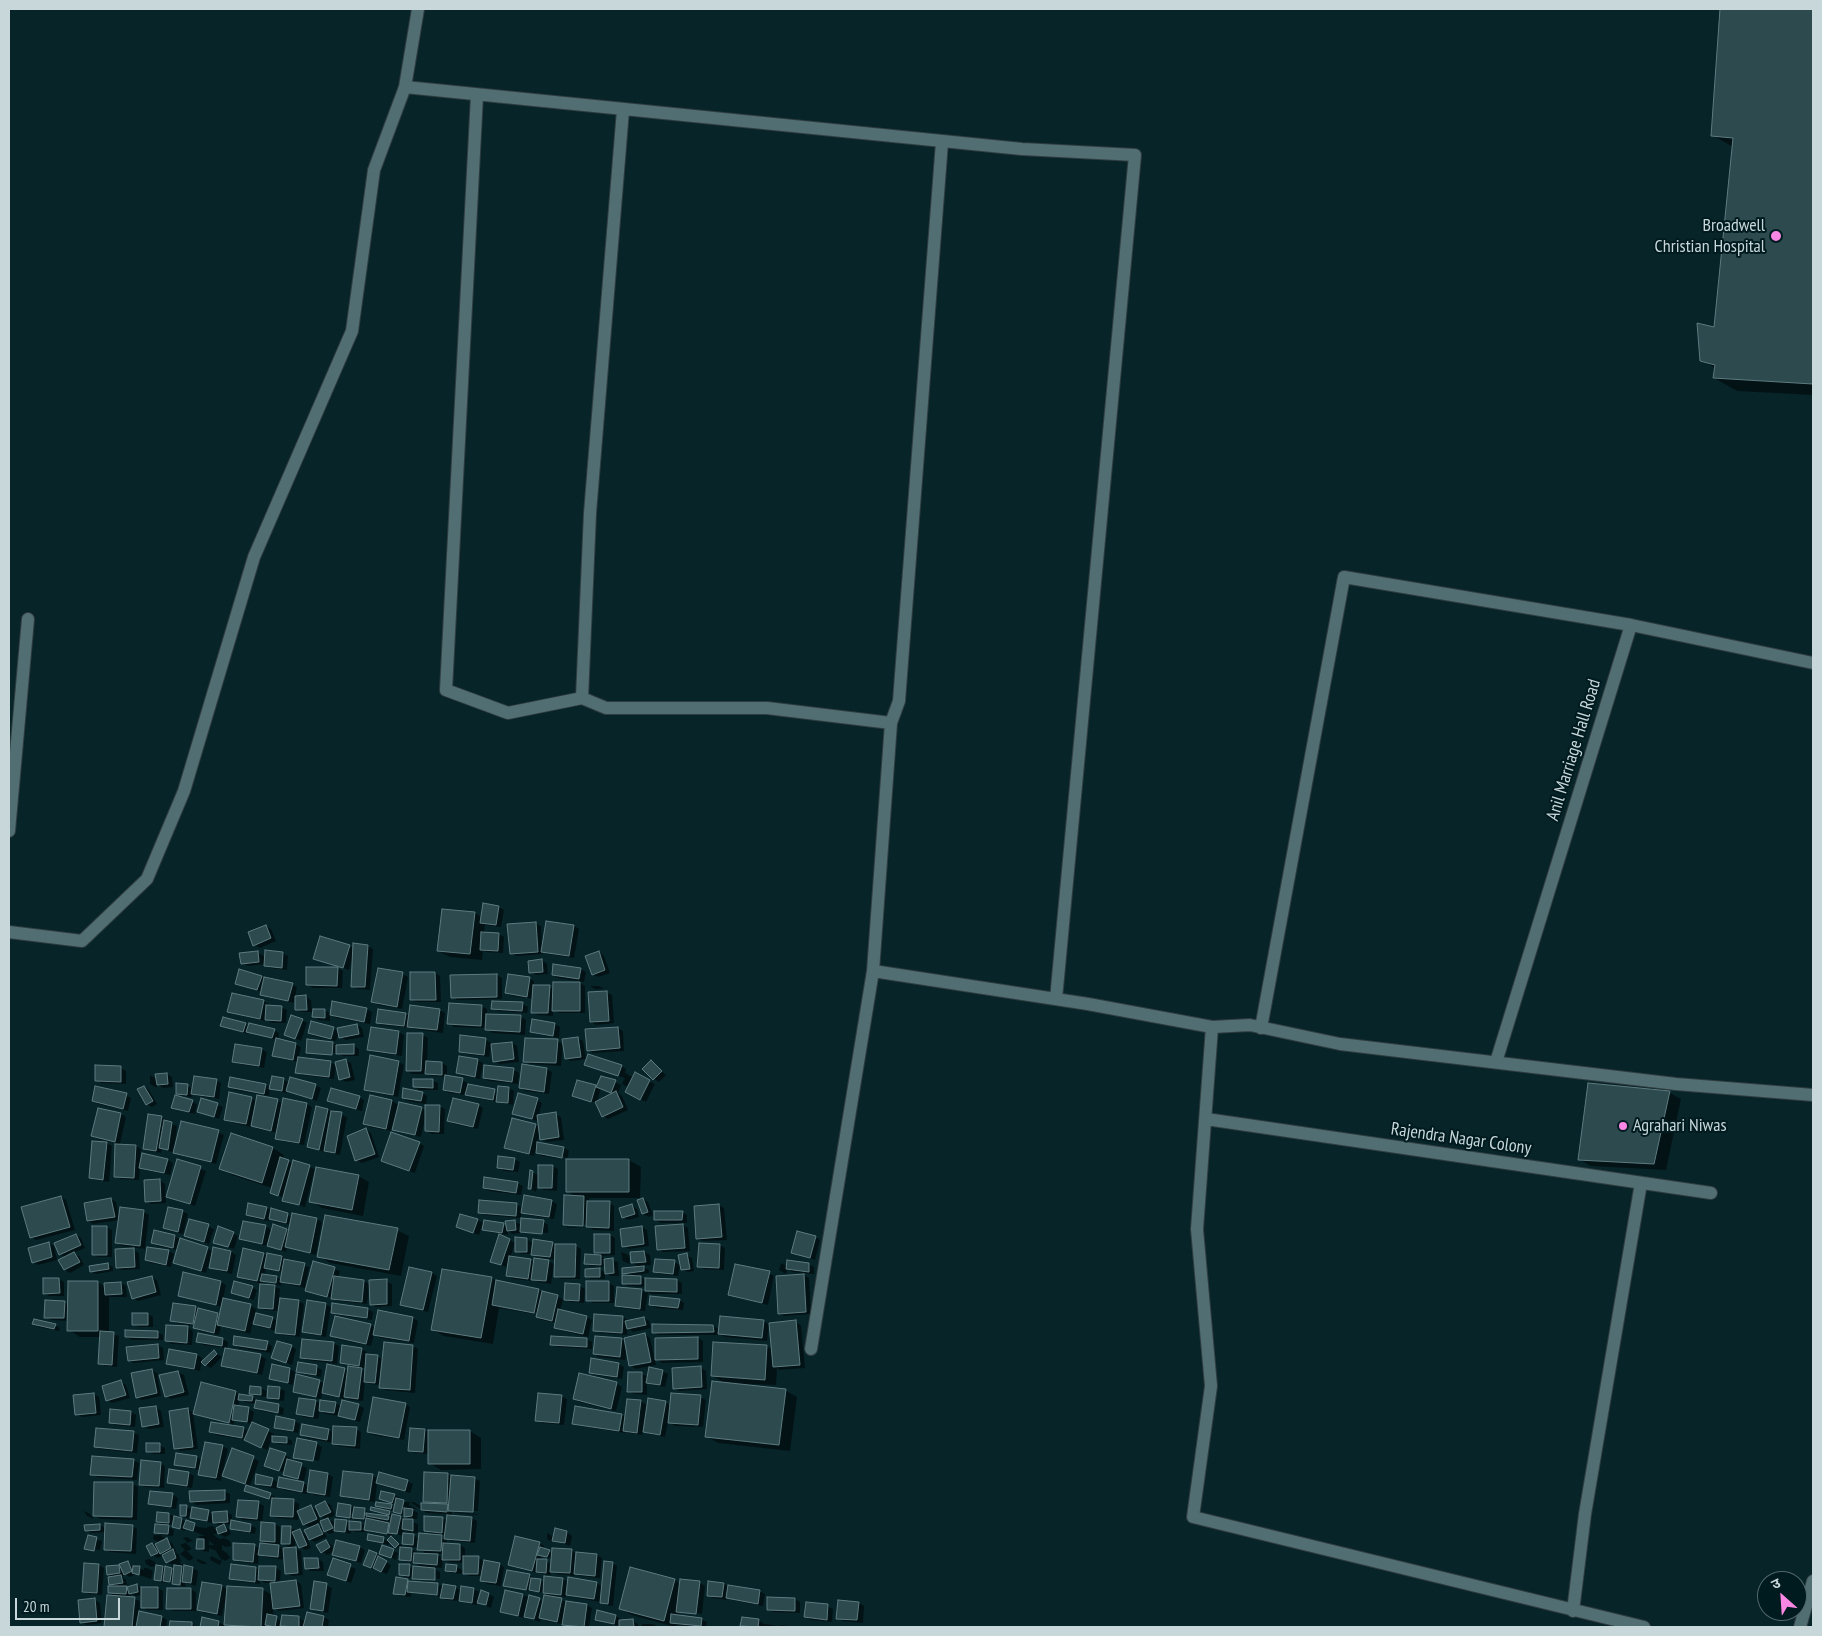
<!DOCTYPE html>
<html>
<head>
<meta charset="utf-8">
<style>
	body { margin:0 }
	#map { position:relative; width:1822px; height:1636px; overflow:hidden; background:#072429; font-family:"PT Sans Narrow","Noto Sans Devanagari",sans-serif }
	canvas { display:block }
	.frame { position:absolute; inset:0; border:10px solid #c7d7da; pointer-events:none }
	.north { position:absolute; left:1757px; top:1571px; width:50px; height:50px; box-sizing:border-box; background:#001b1f; border:1px solid #50666a; border-radius:50%; rotate:334deg; font-size:14px; font-weight:700; line-height:20px; text-align:center; color:#c7d7da }
	.north::after { content:''; display:block; margin:auto; width:18px; height:22px; background:#fb87e5; clip-path:polygon(50% 0,100% 100%,50% 72%,0 100%) }
	.scale { position:absolute; left:15px; top:1598px; width:105px; height:22px; box-sizing:border-box; border:2px solid #c7d7da; border-top:0; padding-left:6px; font-size:15px; line-height:18px; white-space:nowrap; color:#c7d7da; -webkit-text-stroke:4px #001b1f; paint-order:stroke }
</style>
</head>
<body>
<div id="map">
<canvas width="1822" height="1636"></canvas>
<div class="frame"></div>
<div class="north">उ</div>
<div class="scale">20 m</div>
</div>
<script>
const context = document.querySelector('canvas').getContext('2d');
context.lineJoin = 'round';
function fillPath(path, color) { context.fillStyle = color; context.fill(path, 'evenodd'); }
const shape = rows => new Path2D(rows.map(r => 'M' + r).join(''));
function trace(path, color, width, dash) { context.strokeStyle = color; context.lineWidth = width; context.lineCap = dash ? 'butt' : 'round'; context.setLineDash(dash || []); context.stroke(path); }
function write(font, color, halo, rows, align = 'center') {
  context.font = font + ' "PT Sans Narrow",sans-serif'; context.lineWidth = 4; context.setLineDash([]); context.textBaseline = 'middle'; context.strokeStyle = halo; context.fillStyle = color; for (const [text, x, y, turn = 0] of rows) {
    context.save(); context.translate(x, y); context.rotate((+turn || 0) * Math.PI / 180); context.textAlign = isNaN(turn) ? turn : align; if (halo) context.strokeText(text, 0, 0); context.fillText(text, 0, 0); context.restore();
  }
}
fillPath(shape([
	[1721,9,1813,9,1813,395,1737,391,1714,378,1715,368,1702,360,1715,328,1733,147,1712,135],
	[499,907,504,910,501,927,485,925,484,934,499,934,504,937,503,953,486,952,483,950,482,960,450,957,438,951,475,913,482,917],
	[535,923,541,926,542,946,574,926,579,929,574,958,548,954,543,951,543,954,516,956,511,953],
	[265,926,271,929,276,941,260,948,254,945],
	[320,937,354,948,368,946,373,949,370,990,357,989,352,986,353,956,349,970,314,958],
	[599,952,604,956,610,973,598,977,593,974],
	[258,953,266,957,283,953,288,956,287,970,270,968,265,964,248,966,242,963],
	[542,960,547,964,548,974,536,975,531,972],
	[337,968,343,971,342,988,313,988,307,984],
	[581,969,586,972,584,982,558,978,553,975],
	[411,973,435,973,440,976,441,1002,416,1002,411,999],
	[402,974,408,977,402,1009,378,1005,373,1001],
	[497,975,502,978,502,999,457,1000,452,997],
	[261,977,292,984,297,987,294,1003,267,997,262,994,262,992,237,983],
	[529,978,534,981,534,986,549,987,554,989,580,983,585,986,585,1013,559,1013,553,1010,553,1016,538,1015,532,1012,533,999,512,996,507,993],
	[590,986,599,986,604,989,595,989],
	[606,992,612,995,614,1023,596,1025,591,1022],
	[306,997,311,1000,312,1010,325,1010,331,1014,367,1009,372,1012,370,1024,336,1018,330,1014,330,1021,319,1020,314,1017,314,1012,302,1012,296,1009],
	[263,1001,269,1004,268,1006,281,1007,287,1010,286,1023,272,1023,265,1019,265,1021,234,1014,229,1011],
	[522,1004,528,1007,527,1013,498,1011,492,1008],
	[482,1006,487,1009,487,1015,521,1017,526,1020,525,1035,492,1033,486,1028,454,1027,449,1023],
	[440,1010,445,1013,443,1033,414,1029,410,1027,409,1028,382,1025,377,1022,405,1014,410,1016],
	[302,1020,307,1023,301,1041,285,1034],
	[533,1021,555,1024,560,1027,559,1038,537,1034,531,1031],
	[312,1023,334,1029,339,1032,336,1041,314,1036,309,1033],
	[245,1024,249,1026,274,1030,279,1033,278,1040,295,1044,301,1047,298,1059,330,1062,336,1065,334,1079,302,1075,297,1072,298,1062,279,1058,274,1055,277,1040,249,1032,248,1034,222,1026],
	[357,1025,362,1028,364,1037,346,1040,340,1037],
	[618,1028,623,1031,624,1051,593,1053,588,1050],
	[372,1029,399,1032,404,1035,402,1056,374,1052,368,1049],
	[423,1035,428,1038,427,1063,442,1063,447,1066,447,1077,462,1080,468,1083,467,1085,498,1093,509,1088,514,1091,513,1105,472,1097,466,1094,466,1095,449,1093,444,1090,446,1077,432,1076,427,1074,412,1074,407,1070],
	[577,1038,583,1041,586,1059,571,1061,566,1058],
	[486,1040,491,1043,489,1057,465,1054,460,1051],
	[557,1041,563,1044,561,1066,530,1064,525,1061],
	[333,1043,338,1046,354,1046,359,1049,359,1056,343,1056,337,1053,311,1052,311,1055,307,1052],
	[512,1043,517,1046,519,1062,500,1064,494,1061,493,1045],
	[261,1049,267,1052,264,1068,239,1064,234,1061],
	[345,1060,351,1063,355,1080,346,1082,340,1079],
	[477,1060,483,1063,480,1079,463,1076,457,1073],
	[399,1062,404,1065,398,1097,370,1092,365,1089],
	[651,1062,666,1075,659,1082,654,1079],
	[523,1065,547,1069,552,1072,549,1094,525,1091,520,1088],
	[621,1066,626,1069,625,1073,634,1078,635,1074,655,1084,646,1102,627,1092,629,1088,622,1084,625,1078,591,1067],
	[121,1068,126,1071,126,1084,101,1083,96,1080],
	[514,1070,519,1073,518,1084,489,1081,484,1078],
	[167,1074,172,1077,173,1087,163,1088,157,1084,157,1087,155,1087,150,1084,150,1075,157,1079],
	[283,1079,289,1083,315,1085,321,1088,317,1101,287,1091,287,1093,276,1091,270,1088],
	[216,1080,221,1083,219,1099,198,1096,193,1093,192,1097,182,1096,177,1093,188,1086,193,1089],
	[432,1080,438,1083,438,1090,419,1090,414,1086],
	[615,1082,621,1085,618,1093,622,1096,628,1110,608,1119,603,1116,597,1104,586,1098,585,1100,587,1101,574,1095,595,1086,598,1088],
	[601,1088,614,1094,597,1102],
	[265,1085,270,1088,269,1096,235,1090,230,1087],
	[1589,1085,1670,1093,1681,1099,1666,1170,1591,1166,1580,1160],
	[144,1087,149,1090,157,1104,152,1107,147,1104],
	[422,1093,427,1096,426,1104,408,1101,403,1098],
	[126,1095,131,1098,128,1111,98,1104,93,1101],
	[359,1097,364,1100,362,1111,334,1103,329,1100],
	[371,1097,392,1101,399,1105,421,1108,426,1111,439,1106,445,1109,444,1134,432,1134,426,1131,425,1118,421,1137,399,1132,392,1128,391,1131,370,1127,365,1124],
	[251,1098,257,1102,277,1100,283,1104,307,1104,312,1107,304,1145,282,1141,277,1138,278,1133,258,1129,251,1125,251,1127,230,1122,225,1119],
	[202,1100,223,1107,219,1119,199,1112],
	[537,1100,542,1103,537,1121,514,1113],
	[192,1101,197,1104,195,1114,178,1110,173,1107],
	[478,1105,483,1108,478,1129,454,1124,448,1121],
	[99,1109,121,1114,126,1117,120,1144,98,1139,93,1136],
	[328,1110,347,1117,340,1155,313,1149,308,1146],
	[555,1114,561,1117,564,1140,547,1142,541,1139,540,1131,537,1143,564,1148,569,1151,567,1159,557,1153,556,1156,562,1159,542,1156,535,1152,534,1156,511,1150,506,1147,536,1125,540,1128],
	[161,1117,167,1120,166,1122,177,1126,175,1143,218,1132,224,1135,216,1164,179,1155,162,1148,161,1153,149,1151,144,1148],
	[366,1130,371,1133,379,1157,362,1163,356,1160],
	[231,1135,273,1148,284,1155,283,1159,294,1164,294,1162,315,1169,305,1207,284,1200,284,1198,273,1192,272,1188,232,1175,220,1168],
	[107,1143,112,1146,109,1182,96,1180,90,1177],
	[419,1143,424,1146,415,1173,382,1161],
	[136,1146,141,1149,140,1160,168,1160,173,1163,170,1175,145,1170,140,1167,139,1180,121,1179,115,1176],
	[514,1159,520,1162,518,1172,504,1171,498,1168],
	[568,1160,629,1160,641,1167,640,1198,589,1198,589,1202,609,1202,614,1206,614,1231,593,1230,589,1227,589,1225,568,1224,568,1227,588,1228,569,1228,564,1225,576,1197,567,1191],
	[178,1161,206,1171,195,1206,167,1197],
	[553,1166,558,1169,557,1191,544,1190,537,1186,536,1192,529,1188,531,1172,539,1175],
	[358,1176,369,1182,363,1216,322,1208,311,1201],
	[160,1180,165,1184,166,1203,151,1204,146,1201],
	[517,1183,523,1186,521,1195,489,1191,484,1188],
	[61,1197,66,1200,75,1230,36,1240,31,1237],
	[111,1199,116,1202,119,1218,121,1209,144,1212,149,1215,145,1249,122,1246,117,1243,120,1220,93,1224,88,1221],
	[643,1199,648,1202,653,1215,649,1217,643,1214,639,1201],
	[551,1201,557,1204,554,1219,528,1215,522,1211,521,1218,485,1215,479,1212,516,1204,523,1208],
	[719,1205,724,1208,727,1240,703,1241,697,1238,695,1207],
	[632,1206,637,1209,639,1217,628,1220,623,1217],
	[266,1208,292,1217,293,1215,317,1219,322,1222,316,1255,287,1247,286,1252,267,1244,267,1246,246,1241,241,1238,265,1226,273,1231,286,1230,289,1232,291,1225,275,1222,270,1219,269,1221,253,1218,247,1215],
	[182,1211,188,1214,183,1234,170,1231,165,1228],
	[682,1212,687,1215,687,1223,661,1223,655,1220],
	[478,1220,483,1223,479,1235,457,1227],
	[515,1222,522,1225,543,1222,548,1225,548,1233,525,1231,525,1234,521,1231,521,1233,513,1234,508,1231,508,1235,489,1232,484,1229,504,1225,507,1227],
	[683,1225,688,1228,690,1251,663,1252,658,1249,656,1227],
	[208,1226,214,1229,209,1244,186,1236],
	[106,1227,112,1230,112,1257,98,1257,93,1254],
	[642,1227,647,1230,649,1246,629,1249,624,1246],
	[397,1230,409,1236,401,1276,330,1263,318,1256],
	[155,1232,175,1237,213,1251,231,1252,236,1255,232,1274,216,1270,208,1266,206,1273,180,1265,174,1262,178,1250,158,1246,152,1243],
	[233,1233,238,1236,234,1249,214,1242],
	[76,1235,81,1238,85,1248,73,1253,80,1257,84,1265,70,1273,65,1270,66,1258,60,1254],
	[610,1235,615,1238,615,1255,601,1256,596,1253],
	[815,1237,820,1240,815,1260,793,1252],
	[527,1239,534,1244,534,1240,556,1245,576,1246,581,1249,580,1279,561,1279,555,1276,556,1260,538,1257,533,1254,522,1254,517,1251],
	[510,1240,515,1243,510,1258,530,1260,535,1263,548,1261,554,1264,551,1284,538,1282,533,1279,533,1281,513,1279,508,1276,508,1262,506,1267,491,1261],
	[48,1243,54,1246,57,1260,38,1265,33,1262],
	[700,1244,720,1245,725,1248,724,1270,704,1269,699,1266],
	[134,1250,139,1253,140,1269,122,1270,117,1267],
	[169,1251,174,1254,171,1267,151,1263,146,1260],
	[621,1252,629,1255,630,1264,623,1261],
	[644,1252,650,1255,651,1265,641,1266,649,1270,649,1273,637,1275,646,1280,677,1280,682,1283,682,1294,651,1294,648,1292,645,1311,621,1308,616,1305,618,1288,642,1290,646,1293,646,1287,628,1286,623,1283,630,1277,624,1273,640,1267,630,1262],
	[264,1254,267,1256,282,1257,309,1267,305,1288,286,1284,282,1281,281,1286,263,1281,262,1284,243,1279,238,1276],
	[266,1268,283,1273,281,1280,277,1277,264,1276],
	[686,1255,692,1258,694,1271,688,1272,682,1269],
	[601,1257,618,1262,619,1276,611,1276,606,1273,606,1267,590,1266,585,1263],
	[788,1261,809,1264,814,1267,814,1274,792,1272,788,1269,786,1274,779,1270,781,1263,787,1266],
	[674,1262,680,1265,678,1276,659,1274,654,1271],
	[314,1263,340,1271,338,1278,364,1281,371,1285,386,1281,392,1284,392,1306,376,1307,371,1304,371,1287,369,1287,367,1304,338,1301,333,1298,312,1293,307,1290],
	[107,1264,113,1267,113,1271,96,1274,91,1271],
	[599,1269,606,1273,605,1272,605,1279,591,1279,586,1276],
	[184,1273,221,1282,226,1285,223,1299,251,1306,256,1309,255,1314,272,1318,278,1321,279,1311,265,1310,259,1307,274,1286,280,1289,279,1299,299,1301,304,1304,300,1337,282,1335,277,1331,260,1327,253,1323,250,1334,221,1326,219,1335,200,1331,194,1328,195,1326,177,1323,171,1320,195,1307,221,1316,223,1307,185,1298,179,1295],
	[432,1273,437,1276,428,1312,407,1307,402,1304],
	[769,1273,774,1276,768,1305,734,1297,729,1294],
	[803,1275,809,1278,811,1314,784,1316,779,1313],
	[151,1277,157,1280,161,1295,138,1301,133,1298],
	[491,1278,498,1282,538,1290,563,1299,560,1311,587,1317,592,1320,588,1337,560,1330,555,1327,556,1323,542,1320,537,1317,538,1314,529,1309,528,1311,534,1314,499,1308,493,1344,444,1336,433,1330],
	[59,1279,64,1282,64,1296,49,1296,44,1293],
	[98,1282,105,1287,121,1283,126,1286,127,1297,109,1297,109,1333,119,1336,117,1367,105,1366,100,1363,101,1337,80,1337,69,1330,69,1321,51,1320,46,1317,65,1302,69,1305],
	[609,1283,614,1286,614,1303,593,1303,588,1300],
	[580,1286,585,1289,584,1303,570,1302,565,1299],
	[252,1287,257,1290,254,1300,233,1293],
	[679,1300,684,1303,683,1310,656,1308,650,1305],
	[326,1304,333,1308,368,1309,373,1312,372,1320,337,1315,330,1311,326,1337,308,1334,303,1331],
	[148,1314,153,1317,153,1327,139,1327,133,1324],
	[623,1317,628,1320,644,1318,649,1321,651,1328,633,1332,628,1328,627,1335,600,1333,595,1330],
	[413,1318,418,1321,414,1343,380,1338,374,1334,371,1346,337,1339,332,1336,370,1325,376,1328],
	[763,1321,769,1324,767,1341,725,1337,718,1333,718,1335,658,1335,653,1332,713,1326,720,1330],
	[795,1322,801,1325,805,1368,779,1370,777,1368,776,1385,746,1384,746,1386,785,1390,797,1397,790,1451,718,1443,706,1436,726,1384,713,1376,714,1343,767,1346,773,1350],
	[34,1324,55,1325,60,1328,59,1331,39,1327],
	[188,1327,193,1331,192,1345,172,1344,166,1340],
	[157,1332,163,1335,163,1340,132,1340,126,1337],
	[199,1335,223,1339,228,1342,227,1349,261,1356,266,1359,262,1375,228,1368,223,1365,226,1348,203,1345,198,1342],
	[645,1335,650,1338,656,1365,636,1369,631,1366,627,1347,625,1360,599,1357,594,1354,622,1339,626,1342],
	[698,1338,703,1341,703,1362,662,1363,657,1359],
	[586,1339,592,1342,592,1349,557,1347,552,1344],
	[267,1343,272,1346,271,1353,240,1348,234,1345],
	[333,1343,339,1346,337,1364,307,1360,302,1357],
	[385,1344,413,1346,418,1349,415,1393,386,1390,381,1387,381,1385,370,1384,365,1382,363,1401,351,1400,345,1396,344,1399,328,1395,322,1392,321,1399,299,1394,294,1391,319,1381,325,1384,345,1369,349,1372,350,1366,341,1362,361,1349,367,1352,366,1356,377,1356,383,1360],
	[357,1367,366,1368,366,1372],
	[158,1345,163,1348,164,1360,134,1363,129,1360],
	[291,1346,296,1349,292,1365,273,1358],
	[214,1352,222,1357,211,1368,205,1364],
	[197,1355,202,1358,200,1371,173,1366,168,1363],
	[619,1364,624,1367,622,1379,595,1375,590,1372],
	[273,1366,290,1369,295,1372,293,1385,276,1381,270,1378],
	[316,1367,322,1370,321,1377,303,1374,297,1371],
	[701,1368,706,1371,707,1389,679,1391,674,1388],
	[151,1370,157,1373,161,1396,142,1400,137,1397],
	[662,1371,668,1374,665,1387,653,1385,647,1382,647,1395,634,1394,629,1391,629,1373,642,1374,649,1377],
	[178,1372,184,1375,189,1395,171,1399,166,1396],
	[121,1382,126,1385,130,1398,112,1403,107,1400],
	[616,1383,622,1387,616,1411,579,1402,574,1399],
	[202,1384,236,1392,241,1396,253,1398,284,1408,283,1415,261,1411,255,1408,256,1404,245,1402,240,1399,238,1407,249,1409,254,1412,252,1423,274,1434,267,1450,246,1440,216,1435,210,1432,231,1426,232,1424,200,1416,195,1413],
	[235,1420,252,1424,249,1432,243,1428,233,1427],
	[251,1387,261,1388,266,1391,266,1397,256,1396,250,1393],
	[279,1388,285,1391,284,1401,274,1400,268,1397],
	[94,1394,99,1397,101,1415,82,1417,77,1414],
	[561,1396,567,1399,564,1425,542,1423,537,1420],
	[700,1397,706,1400,703,1427,675,1426,668,1422,665,1437,649,1434,643,1430,642,1435,629,1433,625,1431,625,1433,579,1426,574,1423,622,1415,626,1417,628,1400,641,1401,648,1406,665,1402,671,1406],
	[300,1399,316,1401,321,1404,335,1403,341,1406,358,1405,364,1408,360,1422,341,1416,325,1414,320,1411,318,1419,303,1417,298,1414],
	[405,1404,410,1407,404,1440,373,1435,368,1432],
	[156,1408,161,1411,164,1427,149,1429,144,1426],
	[188,1409,193,1413,198,1449,181,1451,176,1448],
	[131,1412,136,1415,135,1427,115,1425,110,1422],
	[295,1421,300,1424,298,1433,281,1430,276,1427],
	[356,1429,361,1432,360,1449,338,1446,333,1443,307,1438,301,1435,329,1430,334,1433],
	[425,1430,430,1433,470,1431,481,1438,481,1469,441,1470,429,1463,429,1454,415,1453,409,1450],
	[133,1432,139,1435,137,1453,100,1449,95,1446],
	[287,1438,292,1441,292,1445,279,1444,273,1441],
	[298,1440,317,1444,322,1447,319,1461,298,1457,298,1459,294,1457],
	[159,1445,165,1448,165,1454,153,1454,148,1451],
	[222,1446,228,1449,222,1474,224,1475,233,1450,259,1461,249,1488,270,1494,275,1497,275,1499,294,1501,299,1504,298,1520,277,1518,272,1515,273,1500,245,1490,247,1485,222,1475,221,1481,205,1477,199,1474,200,1470,180,1467,175,1464,177,1454,197,1457,202,1461],
	[285,1455,290,1458,289,1461,307,1468,304,1481,289,1477,285,1473,265,1465],
	[133,1460,139,1463,137,1480,97,1477,92,1474],
	[160,1463,165,1466,164,1488,145,1487,140,1484],
	[189,1473,194,1476,192,1488,173,1485,168,1482],
	[328,1474,333,1477,330,1497,314,1495,308,1491,307,1494,284,1490,277,1486,277,1489,261,1486,256,1483,273,1479,279,1483,304,1483,309,1487],
	[448,1474,452,1477,474,1478,480,1481,478,1511,454,1510,454,1512,452,1512,452,1516,472,1518,477,1521,475,1543,451,1541,447,1538,446,1544,460,1545,465,1548,465,1557,478,1557,484,1562,499,1564,504,1567,501,1586,487,1584,482,1581,482,1576,469,1576,462,1572,461,1574,451,1573,446,1570,447,1565,457,1567,464,1571,464,1563,449,1562,443,1559,442,1568,431,1567,440,1572,440,1579,417,1578,417,1581,440,1582,434,1582,439,1585,437,1585,436,1596,411,1593,411,1597,400,1596,394,1593,407,1580,411,1582,421,1583,412,1578,405,1577,400,1574,410,1566,413,1568,424,1568,415,1563,406,1562,401,1559,401,1550,389,1541,389,1545,374,1542,369,1539,369,1536,388,1541,391,1537,404,1547,402,1548,411,1549,417,1552,417,1554,428,1555,419,1548,408,1546,403,1543,404,1536,392,1533,392,1536,371,1532,366,1529,366,1532,355,1532,351,1530,351,1534,338,1531,330,1534,324,1531,327,1537,315,1542,307,1538,311,1548,305,1550,300,1547,295,1536,295,1548,301,1551,303,1575,292,1576,286,1573,285,1560,265,1557,259,1554,258,1564,239,1562,234,1559,254,1545,260,1549,269,1545,261,1540,262,1521,243,1520,238,1516,239,1501,259,1503,264,1506,262,1524,275,1524,280,1527,280,1544,275,1544,284,1549,291,1548,282,1543,290,1528,308,1535,311,1528,304,1524,311,1507,318,1511,325,1502,331,1505,335,1515,328,1519,334,1522,336,1527,336,1520,361,1523,366,1526,367,1521,343,1518,338,1515,351,1506,364,1510,370,1513,370,1515,386,1516,392,1520,392,1517,371,1510,387,1511,377,1505,391,1506,395,1508,396,1505,380,1498,382,1492,395,1495,400,1498,399,1500,405,1502,414,1502,422,1507,431,1505,424,1501],
	[410,1502,427,1513,448,1514,447,1521,443,1518,425,1530,433,1535,420,1540,414,1535,403,1534,404,1529,408,1532,418,1533,418,1524,394,1515,384,1509,394,1511,411,1519,417,1519,418,1513,411,1509,417,1509,409,1505],
	[318,1515,327,1520,321,1522],
	[384,1521,392,1522,391,1525],
	[321,1522,324,1529,316,1524],
	[438,1534,446,1535,446,1538],
	[434,1553,444,1554,444,1558],
	[373,1476,379,1479,407,1481,413,1484,410,1493,383,1486,377,1483,375,1502,347,1498,341,1495],
	[133,1484,138,1487,137,1520,100,1519,94,1515],
	[224,1491,230,1494,230,1503,196,1505,191,1501],
	[173,1495,178,1498,176,1509,155,1506,149,1503],
	[187,1507,193,1510,208,1512,213,1514,226,1512,232,1515,232,1522,251,1525,256,1528,255,1534,236,1531,231,1528,232,1524,219,1525,212,1521,212,1523,197,1520,192,1517,192,1518,186,1518,181,1515],
	[84,1511,90,1514,94,1519,87,1516],
	[454,1512,478,1514,478,1515,455,1513],
	[158,1513,169,1514,198,1527,207,1528,207,1527,212,1526,217,1529,217,1534,213,1534,219,1539,224,1538,230,1541,231,1546,226,1547,222,1545,222,1550,227,1553,230,1558,225,1561,222,1559,222,1561,216,1551,209,1548,209,1552,203,1551,197,1548,204,1540,198,1536,205,1536,185,1528,185,1531,179,1529,174,1525,164,1524,174,1530,173,1536,161,1535,155,1532,166,1527,157,1521],
	[209,1541,215,1545,209,1545],
	[100,1525,106,1529,132,1526,137,1529,136,1554,110,1552,105,1549,106,1532,91,1533,86,1530,86,1526],
	[224,1526,229,1529,231,1534,225,1537,219,1534],
	[567,1532,572,1536,570,1546,553,1540,552,1542,547,1539,547,1533,554,1537],
	[154,1535,160,1535,172,1543,176,1551,175,1552,178,1554,181,1561,179,1562,183,1565,181,1566,185,1568,185,1567,193,1568,198,1571,196,1586,185,1583,185,1587,166,1581,166,1583,161,1582,155,1579,162,1567,175,1571,176,1564,173,1565,167,1562,164,1555,158,1558,152,1555,152,1544,155,1545,160,1543,153,1539],
	[88,1537,102,1541,100,1550,90,1549,90,1551,86,1548],
	[187,1537,193,1541,186,1543,192,1549,187,1551,194,1558,189,1561,180,1554,185,1550,180,1545,187,1542,183,1538],
	[326,1541,331,1544,335,1550,337,1541,360,1547,365,1550,361,1563,339,1557,333,1554,334,1551,328,1555,322,1552],
	[539,1543,544,1546,544,1549,553,1553,554,1550,572,1551,576,1553,597,1555,602,1558,600,1578,580,1576,575,1573,575,1576,557,1574,551,1571,551,1575,542,1574,538,1572,538,1573,514,1567,509,1564],
	[542,1556,553,1559,552,1564,546,1561,541,1560],
	[393,1550,398,1553,396,1560,386,1556],
	[376,1554,381,1557,381,1559,391,1565,387,1574,370,1568],
	[211,1556,222,1561,220,1565,210,1560],
	[150,1559,155,1562,156,1566,151,1567,146,1564,145,1560],
	[197,1559,201,1560,207,1563,206,1564,202,1564,197,1561],
	[305,1559,318,1559,323,1562,324,1571,311,1571,306,1568],
	[334,1560,356,1569,351,1583,334,1577],
	[128,1563,134,1567,144,1570,144,1568,147,1568,153,1571,151,1579,136,1574,130,1577,125,1574,125,1576,121,1576,126,1580,128,1588,136,1585,142,1588,158,1588,163,1591,163,1610,147,1610,142,1607,142,1595,136,1596,131,1594,131,1598,140,1601,139,1613,162,1617,167,1620,166,1627,106,1627,108,1596,116,1597,109,1593,115,1587,110,1584,113,1578,108,1574,119,1566,122,1568],
	[612,1563,617,1566,613,1606,606,1605,600,1602,572,1597,566,1594,566,1597,554,1596,554,1598,567,1602,587,1605,592,1608,589,1627,568,1627,562,1624,546,1621,541,1618,540,1622,524,1616,524,1618,507,1614,501,1611,506,1591,544,1601,551,1597,544,1593,510,1588,505,1585,529,1575,545,1583,563,1579,569,1583,597,1583,602,1586],
	[99,1565,104,1568,102,1595,88,1594,83,1591],
	[275,1567,281,1571,280,1583,296,1581,301,1584,304,1608,280,1611,274,1608,273,1617,282,1621,283,1616,299,1618,306,1622,308,1614,324,1617,329,1620,328,1627,284,1627,281,1625,281,1627,231,1627,225,1624,227,1597,226,1596,222,1616,204,1613,199,1610,222,1586,228,1590,228,1587,263,1590,273,1595,272,1583,265,1583,260,1580,260,1584,236,1581,231,1578,256,1568,260,1570],
	[631,1569,675,1580,680,1584,681,1580,700,1583,705,1586,702,1614,681,1611,678,1616,701,1619,707,1622,706,1627,676,1625,675,1627,632,1615,620,1609],
	[724,1584,729,1587,759,1591,765,1594,763,1606,733,1600,728,1597,727,1600,713,1598,708,1595],
	[326,1585,332,1588,328,1613,316,1611,311,1608],
	[439,1585,443,1587,455,1587,461,1591,474,1589,479,1592,478,1598,480,1598,482,1592,489,1594,494,1597,491,1608,477,1602,477,1605,466,1603,459,1600,458,1601,447,1600,438,1597],
	[168,1589,191,1589,196,1592,196,1611,173,1611,168,1608],
	[768,1598,795,1599,800,1602,800,1613,773,1612,768,1609],
	[95,1600,100,1603,102,1623,87,1625,81,1622],
	[859,1603,864,1606,863,1623,843,1621,837,1618],
	[827,1606,833,1609,832,1622,811,1620,806,1617],
	[616,1616,621,1619,620,1621,633,1621,638,1624,638,1627,620,1627,620,1626,602,1622,597,1619],
	[203,1618,219,1622,224,1625,224,1627,201,1627],
	[759,1620,764,1624,773,1625,777,1627,744,1627,741,1626],
	[171,1623,191,1623,197,1627,171,1627],
	[642,1624,653,1624,658,1627,642,1627],
	[780,1625,797,1627,780,1627]
]), '#0007');
const building = shape([
	[1720,9,1813,9,1813,384,1713,378,1715,365,1700,361,1697,323,1714,327,1733,138,1711,136,1720,9],
	[483,903,499,906,496,925,480,923,483,903],
	[442,909,475,912,470,954,437,951,442,909],
	[546,921,574,925,569,956,541,952,546,921],
	[536,922,538,952,510,954,507,924,536,922],
	[266,925,271,938,253,946,248,932,266,925],
	[481,932,499,933,498,951,480,950,481,932],
	[320,936,350,945,343,968,313,959,320,936],
	[353,943,368,945,365,987,351,987,353,943],
	[265,950,283,952,282,968,264,966,265,950],
	[258,951,259,962,241,964,239,953,258,951],
	[599,951,605,970,592,975,585,956,599,951],
	[542,959,543,972,529,973,528,961,542,959],
	[553,964,581,968,579,979,552,975,553,964],
	[306,967,338,967,337,986,306,985,306,967],
	[378,968,403,972,397,1007,371,1002,378,968],
	[239,969,262,976,257,990,235,984,239,969],
	[410,972,435,972,436,1000,410,1000,410,972],
	[497,974,497,997,451,998,450,975,497,974],
	[508,974,530,977,527,997,505,993,508,974],
	[264,977,293,983,288,1001,260,995,264,977],
	[553,982,580,982,580,1011,552,1011,553,982],
	[533,985,550,985,548,1013,531,1013,533,985],
	[607,991,609,1021,590,1022,588,992,607,991],
	[232,993,264,1000,260,1019,227,1012,232,993],
	[306,995,307,1010,295,1010,295,996,306,995],
	[332,1001,367,1008,364,1022,330,1015,332,1001],
	[492,1001,523,1002,522,1011,491,1009,492,1001],
	[449,1003,482,1005,481,1026,447,1024,449,1003],
	[266,1005,282,1006,281,1021,265,1020,266,1005],
	[410,1005,440,1009,437,1030,407,1027,410,1005],
	[313,1009,325,1009,325,1018,312,1017,313,1009],
	[378,1009,406,1013,404,1026,376,1023,378,1009],
	[486,1014,521,1015,520,1032,485,1030,486,1014],
	[291,1015,303,1019,295,1039,284,1035,291,1015],
	[223,1017,246,1023,243,1032,220,1026,223,1017],
	[532,1019,555,1023,553,1036,530,1032,532,1019],
	[311,1021,334,1027,331,1039,308,1033,311,1021],
	[249,1023,275,1029,272,1038,246,1032,249,1023],
	[357,1024,359,1034,339,1038,337,1028,357,1024],
	[371,1027,399,1031,396,1054,367,1050,371,1027],
	[618,1027,620,1048,587,1051,585,1029,618,1027],
	[407,1033,423,1033,421,1071,406,1071,407,1033],
	[460,1035,486,1038,484,1055,459,1052,460,1035],
	[578,1037,581,1057,565,1059,562,1039,578,1037],
	[276,1038,296,1043,293,1060,272,1056,276,1038],
	[525,1038,558,1039,556,1063,523,1062,525,1038],
	[307,1039,333,1042,332,1055,306,1053,307,1039],
	[512,1042,514,1059,493,1062,491,1044,512,1042],
	[235,1044,262,1048,259,1066,232,1062,235,1044],
	[354,1044,354,1054,336,1054,336,1045,354,1044],
	[588,1054,622,1065,618,1076,584,1065,588,1054],
	[370,1055,399,1061,393,1095,364,1090,370,1055],
	[459,1056,478,1059,475,1077,456,1073,459,1056],
	[298,1057,331,1061,329,1077,295,1073,298,1057],
	[346,1059,350,1077,339,1080,335,1062,346,1059],
	[651,1060,662,1071,653,1080,642,1069,651,1060],
	[426,1061,442,1062,442,1075,425,1074,426,1061],
	[522,1064,547,1068,544,1092,519,1088,522,1064],
	[95,1065,121,1066,121,1082,95,1081,95,1065],
	[484,1065,514,1068,512,1082,483,1078,484,1065],
	[635,1072,650,1080,640,1100,625,1092,635,1072],
	[167,1073,168,1084,157,1085,155,1074,167,1073],
	[445,1075,463,1078,460,1093,443,1090,445,1075],
	[194,1076,217,1079,214,1097,191,1094,194,1076],
	[272,1076,284,1078,282,1091,269,1089,272,1076],
	[601,1076,616,1080,611,1093,596,1087,601,1076],
	[230,1077,266,1084,264,1094,228,1087,230,1077],
	[290,1077,316,1084,312,1099,286,1091,290,1077],
	[413,1079,433,1079,433,1088,413,1087,413,1079],
	[577,1080,596,1085,591,1102,572,1096,577,1080],
	[176,1083,188,1084,187,1095,176,1094,176,1083],
	[1588,1083,1670,1091,1654,1164,1578,1160,1588,1083],
	[468,1084,495,1089,493,1100,465,1095,468,1084],
	[95,1086,127,1093,123,1109,92,1101,95,1086],
	[144,1086,153,1101,146,1105,137,1089,144,1086],
	[498,1086,509,1087,508,1103,496,1102,498,1086],
	[331,1088,360,1096,356,1109,327,1101,331,1088],
	[403,1088,423,1092,421,1101,402,1098,403,1088],
	[616,1091,623,1107,602,1117,595,1102,616,1091],
	[229,1092,252,1097,246,1124,224,1120,229,1092],
	[518,1093,538,1098,532,1119,512,1114,518,1093],
	[175,1095,193,1100,189,1112,171,1108,175,1095],
	[257,1095,278,1099,271,1131,251,1126,257,1095],
	[370,1095,392,1100,386,1129,363,1124,370,1095],
	[201,1098,218,1103,214,1117,197,1112,201,1098],
	[283,1098,307,1103,299,1143,275,1139,283,1098],
	[453,1098,479,1104,473,1127,447,1121,453,1098],
	[399,1102,422,1107,415,1135,392,1130,399,1102],
	[425,1105,440,1105,439,1132,425,1131,425,1105],
	[316,1106,328,1109,319,1150,307,1147,316,1106],
	[98,1108,121,1113,115,1142,91,1136,98,1108],
	[331,1111,342,1112,335,1153,324,1151,331,1111],
	[556,1112,559,1137,540,1140,537,1115,556,1112],
	[148,1114,162,1116,156,1151,143,1149,148,1114],
	[512,1118,536,1124,529,1154,504,1148,512,1118],
	[164,1120,172,1122,168,1150,159,1148,164,1120],
	[181,1121,219,1130,211,1162,173,1153,181,1121],
	[366,1128,375,1154,355,1161,347,1136,366,1128],
	[391,1132,420,1142,409,1171,381,1161,391,1132],
	[231,1133,273,1147,262,1183,219,1169,231,1133],
	[92,1141,107,1142,103,1180,89,1178,92,1141],
	[537,1142,564,1147,562,1158,536,1153,537,1142],
	[115,1144,136,1145,134,1178,114,1177,115,1144],
	[142,1153,168,1159,164,1173,139,1168,142,1153],
	[498,1156,515,1158,513,1170,497,1168,498,1156],
	[280,1157,289,1160,278,1196,270,1193,280,1157],
	[177,1159,201,1166,190,1204,166,1197,177,1159],
	[566,1159,629,1159,629,1192,566,1192,566,1159],
	[293,1160,310,1165,299,1205,282,1201,293,1160],
	[538,1165,553,1165,552,1188,538,1188,538,1165],
	[316,1167,359,1175,352,1210,309,1202,316,1167],
	[530,1170,533,1171,531,1189,528,1189,530,1170],
	[484,1177,518,1182,516,1193,483,1188,484,1177],
	[160,1179,161,1201,145,1202,144,1180,160,1179],
	[524,1195,552,1200,549,1217,521,1213,524,1195],
	[564,1195,584,1196,583,1226,563,1225,564,1195],
	[61,1196,70,1227,30,1238,21,1207,61,1196],
	[111,1198,115,1217,87,1221,84,1203,111,1198],
	[643,1198,648,1212,642,1214,637,1200,643,1198],
	[479,1200,517,1203,516,1216,478,1213,479,1200],
	[587,1201,610,1201,609,1228,586,1227,587,1201],
	[248,1203,267,1207,264,1219,246,1215,248,1203],
	[632,1204,635,1214,622,1218,619,1208,632,1204],
	[719,1204,722,1237,696,1239,694,1206,719,1204],
	[120,1207,144,1210,140,1246,115,1243,120,1207],
	[168,1207,183,1210,178,1232,163,1228,168,1207],
	[271,1208,288,1213,286,1223,269,1219,271,1208],
	[654,1211,683,1211,682,1220,654,1220,654,1211],
	[292,1213,317,1218,310,1253,285,1247,292,1213],
	[460,1214,478,1219,473,1233,456,1227,460,1214],
	[325,1215,398,1228,389,1270,317,1257,325,1215],
	[521,1218,544,1220,542,1234,520,1232,521,1218],
	[189,1219,209,1224,204,1242,184,1236,189,1219],
	[484,1220,504,1223,502,1233,482,1230,484,1220],
	[515,1220,516,1230,507,1231,505,1221,515,1220],
	[243,1221,266,1225,262,1244,239,1239,243,1221],
	[273,1224,287,1229,281,1250,267,1246,273,1224],
	[683,1224,685,1248,657,1250,655,1226,683,1224],
	[92,1226,107,1226,107,1255,92,1255,92,1226],
	[218,1226,234,1232,228,1247,213,1243,218,1226],
	[642,1226,644,1244,622,1247,620,1229,642,1226],
	[154,1230,175,1235,173,1248,151,1243,154,1230],
	[797,1231,816,1236,810,1258,791,1253,797,1231],
	[76,1234,81,1245,59,1255,54,1243,76,1234],
	[499,1234,510,1239,501,1265,490,1262,499,1234],
	[594,1234,610,1234,610,1253,594,1253,594,1234],
	[515,1237,527,1238,527,1252,515,1252,515,1237],
	[180,1238,208,1247,201,1271,173,1263,180,1238],
	[533,1239,553,1242,550,1257,531,1255,533,1239],
	[49,1242,52,1257,32,1263,28,1248,49,1242],
	[699,1243,720,1244,719,1268,697,1267,699,1243],
	[555,1244,576,1244,575,1277,554,1277,555,1244],
	[147,1247,169,1250,166,1265,145,1260,147,1247],
	[213,1247,231,1251,227,1271,209,1268,213,1247],
	[134,1248,135,1267,116,1268,115,1249,134,1248],
	[243,1248,264,1253,257,1281,237,1277,243,1248],
	[644,1251,646,1262,631,1263,630,1252,644,1251],
	[74,1252,80,1262,64,1270,58,1260,74,1252],
	[267,1253,282,1256,279,1271,264,1268,267,1253],
	[687,1253,690,1269,681,1270,678,1255,687,1253],
	[585,1254,601,1255,601,1265,584,1264,585,1254],
	[509,1256,531,1259,528,1279,506,1276,509,1256],
	[534,1258,549,1260,546,1281,531,1280,534,1258],
	[613,1258,614,1273,605,1274,604,1259,613,1258],
	[284,1259,305,1263,300,1285,280,1282,284,1259],
	[655,1259,675,1260,673,1274,653,1272,655,1259],
	[787,1260,809,1263,809,1272,786,1269,787,1260],
	[313,1261,335,1267,327,1297,305,1291,313,1261],
	[108,1263,109,1269,90,1272,89,1266,108,1263],
	[735,1264,770,1271,762,1303,728,1295,735,1264],
	[644,1266,644,1271,622,1274,622,1268,644,1266],
	[409,1267,432,1272,423,1310,400,1305,409,1267],
	[600,1268,600,1277,585,1277,585,1269,600,1268],
	[442,1269,492,1277,481,1338,431,1330,442,1269],
	[183,1272,221,1281,216,1305,178,1296,183,1272],
	[262,1274,277,1276,276,1283,260,1281,262,1274],
	[804,1274,806,1312,778,1314,776,1276,804,1274],
	[622,1275,641,1276,641,1284,622,1284,622,1275],
	[152,1276,156,1292,132,1299,127,1282,152,1276],
	[334,1276,364,1280,362,1302,331,1299,334,1276],
	[43,1278,59,1278,60,1293,43,1294,43,1278],
	[645,1278,677,1279,677,1292,645,1291,645,1278],
	[387,1279,387,1304,370,1305,369,1280,387,1279],
	[496,1280,539,1289,534,1313,492,1305,496,1280],
	[68,1281,98,1281,98,1331,67,1331,68,1281],
	[234,1281,253,1286,249,1298,231,1293,234,1281],
	[586,1281,609,1281,609,1301,586,1301,586,1281],
	[121,1282,122,1294,105,1295,104,1283,121,1282],
	[565,1283,580,1284,579,1301,564,1300,565,1283],
	[260,1284,275,1285,273,1309,258,1308,260,1284],
	[617,1287,642,1289,640,1309,615,1306,617,1287],
	[542,1291,558,1295,552,1321,536,1317,542,1291],
	[650,1296,680,1299,678,1308,649,1305,650,1296],
	[223,1298,251,1304,245,1331,217,1325,223,1298],
	[280,1298,299,1300,295,1335,275,1333,280,1298],
	[45,1300,65,1301,64,1318,44,1318,45,1300],
	[307,1300,326,1303,321,1335,302,1332,307,1300],
	[173,1303,196,1306,193,1324,170,1321,173,1303],
	[332,1303,368,1308,367,1318,331,1313,332,1303],
	[198,1308,218,1313,214,1333,193,1328,198,1308],
	[558,1309,587,1316,583,1334,554,1328,558,1309],
	[378,1310,413,1317,409,1341,373,1335,378,1310],
	[132,1313,148,1313,148,1325,132,1325,132,1313],
	[256,1313,273,1317,270,1328,253,1324,256,1313],
	[594,1314,623,1316,622,1333,593,1331,594,1314],
	[335,1316,371,1324,366,1344,330,1336,335,1316],
	[720,1316,764,1320,762,1338,718,1334,720,1316],
	[644,1317,646,1325,627,1329,625,1321,644,1317],
	[34,1319,56,1324,54,1329,32,1324,34,1319],
	[796,1320,800,1365,773,1367,769,1323,796,1320],
	[652,1324,713,1325,714,1332,652,1333,652,1324],
	[166,1325,188,1326,187,1343,165,1341,166,1325],
	[125,1330,158,1331,158,1338,125,1337,125,1330],
	[100,1331,114,1332,112,1365,98,1364,100,1331],
	[198,1333,223,1338,222,1346,196,1342,198,1333],
	[645,1333,651,1362,629,1366,624,1338,645,1333],
	[234,1336,268,1341,266,1350,233,1345,234,1336],
	[551,1336,587,1338,587,1347,550,1345,551,1336],
	[595,1336,622,1338,620,1357,593,1354,595,1336],
	[698,1337,698,1359,655,1360,655,1338,698,1337],
	[302,1339,334,1342,332,1361,300,1358,302,1339],
	[277,1341,292,1345,286,1363,271,1358,277,1341],
	[384,1342,413,1345,410,1390,379,1388,384,1342],
	[713,1342,767,1345,765,1380,711,1376,713,1342],
	[158,1344,159,1358,128,1361,126,1347,158,1344],
	[342,1345,362,1348,359,1366,340,1363,342,1345],
	[225,1348,261,1354,257,1373,221,1366,225,1348],
	[169,1349,197,1354,194,1369,166,1364,169,1349],
	[214,1350,217,1354,205,1366,201,1362,214,1350],
	[366,1354,378,1355,375,1383,364,1382,366,1354],
	[591,1358,619,1363,617,1377,589,1373,591,1358],
	[298,1362,317,1365,316,1375,296,1372,298,1362],
	[272,1364,290,1368,288,1383,269,1379,272,1364],
	[327,1364,345,1368,339,1397,322,1393,327,1364],
	[348,1366,362,1368,358,1399,344,1397,348,1366],
	[701,1366,702,1387,673,1389,672,1368,701,1366],
	[649,1367,663,1370,660,1385,646,1383,649,1367],
	[152,1369,157,1393,136,1398,131,1373,152,1369],
	[178,1371,184,1392,165,1397,159,1375,178,1371],
	[628,1372,642,1372,642,1392,627,1392,628,1372],
	[579,1373,617,1382,611,1409,573,1399,579,1373],
	[296,1374,320,1380,316,1397,293,1392,296,1374],
	[121,1380,126,1395,106,1401,102,1386,121,1380],
	[712,1381,786,1389,779,1445,705,1437,712,1381],
	[201,1382,236,1391,229,1423,193,1414,201,1382],
	[250,1386,261,1387,261,1395,249,1394,250,1386],
	[268,1386,280,1387,279,1399,267,1398,268,1386],
	[94,1393,96,1413,75,1415,73,1395,94,1393],
	[538,1393,562,1395,559,1423,535,1421,538,1393],
	[671,1393,701,1395,698,1425,668,1423,671,1393],
	[239,1394,253,1396,252,1401,238,1400,239,1394],
	[373,1397,406,1403,399,1438,367,1432,373,1397],
	[299,1398,316,1400,313,1417,296,1414,299,1398],
	[648,1398,666,1401,660,1435,643,1432,648,1398],
	[627,1399,641,1400,637,1433,623,1431,627,1399],
	[256,1400,279,1404,278,1413,254,1408,256,1400],
	[320,1400,336,1402,334,1413,319,1411,320,1400],
	[342,1400,359,1404,355,1420,338,1416,342,1400],
	[234,1405,249,1407,247,1422,232,1420,234,1405],
	[156,1406,159,1424,142,1427,139,1408,156,1406],
	[575,1406,622,1414,619,1431,572,1424,575,1406],
	[188,1408,193,1447,174,1449,169,1411,188,1408],
	[110,1409,131,1411,130,1425,109,1423,110,1409],
	[276,1416,295,1420,293,1431,274,1428,276,1416],
	[211,1422,244,1427,242,1438,209,1432,211,1422],
	[252,1422,269,1429,261,1448,244,1440,252,1422],
	[302,1424,329,1429,327,1440,300,1435,302,1424],
	[333,1426,357,1427,355,1446,332,1444,333,1426],
	[96,1428,134,1431,132,1451,94,1447,96,1428],
	[410,1428,425,1429,423,1452,408,1451,410,1428],
	[428,1430,470,1430,470,1464,428,1464,428,1430],
	[272,1436,287,1437,287,1443,272,1442,272,1436],
	[297,1438,317,1442,313,1461,293,1458,297,1438],
	[205,1442,223,1445,216,1478,198,1475,205,1442],
	[146,1443,160,1443,160,1452,146,1452,146,1443],
	[232,1448,254,1456,245,1484,222,1476,232,1448],
	[270,1448,286,1453,279,1471,264,1466,270,1448],
	[176,1453,197,1456,195,1468,174,1465,176,1453],
	[92,1456,134,1459,132,1477,90,1475,92,1456],
	[287,1459,302,1463,298,1479,283,1475,287,1459],
	[141,1460,161,1462,159,1486,139,1485,141,1460],
	[169,1469,189,1472,187,1486,167,1483,169,1469],
	[310,1470,328,1473,325,1495,307,1492,310,1470],
	[343,1471,373,1474,369,1500,340,1496,343,1471],
	[379,1472,408,1480,405,1491,376,1483,379,1472],
	[424,1472,448,1473,447,1503,423,1502,424,1472],
	[256,1474,273,1478,271,1486,255,1484,256,1474],
	[451,1475,475,1477,473,1512,448,1511,451,1475],
	[279,1477,304,1482,302,1492,277,1487,279,1477],
	[94,1482,133,1482,132,1517,93,1516,94,1482],
	[246,1485,271,1493,269,1499,244,1491,246,1485],
	[225,1490,225,1500,190,1502,189,1491,225,1490],
	[150,1491,173,1493,171,1507,148,1504,150,1491],
	[381,1491,395,1494,392,1503,379,1499,381,1491],
	[272,1498,294,1499,293,1517,270,1516,272,1498],
	[396,1498,404,1500,401,1514,393,1512,396,1498],
	[238,1500,259,1501,257,1519,236,1517,238,1500],
	[325,1501,331,1512,320,1517,315,1506,325,1501],
	[376,1502,392,1504,391,1509,375,1506,376,1502],
	[338,1503,351,1505,350,1518,336,1516,338,1503],
	[421,1503,448,1504,447,1512,421,1510,421,1503],
	[180,1505,187,1505,186,1516,180,1516,180,1505],
	[311,1505,317,1519,303,1525,297,1511,311,1505],
	[192,1507,209,1510,207,1521,190,1518,192,1507],
	[354,1507,365,1508,364,1519,352,1518,354,1507],
	[371,1507,390,1511,389,1515,370,1510,371,1507],
	[404,1508,413,1509,412,1516,404,1517,404,1508],
	[227,1511,228,1522,213,1523,212,1512,227,1511],
	[157,1512,169,1513,169,1523,156,1522,157,1512],
	[366,1513,389,1516,388,1520,366,1516,366,1513],
	[392,1514,401,1516,397,1534,388,1533,392,1514],
	[447,1515,472,1517,470,1541,444,1539,447,1515],
	[174,1516,182,1518,180,1529,172,1527,174,1516],
	[424,1516,443,1517,442,1533,424,1531,424,1516],
	[328,1518,333,1528,324,1532,320,1521,328,1518],
	[366,1518,389,1523,387,1534,364,1530,366,1518],
	[335,1519,347,1520,345,1532,334,1531,335,1519],
	[403,1519,413,1519,413,1531,402,1529,403,1519],
	[186,1520,195,1523,193,1531,183,1528,186,1520],
	[231,1520,251,1524,250,1532,230,1529,231,1520],
	[349,1521,361,1522,361,1530,349,1530,349,1521],
	[261,1522,275,1523,275,1542,260,1541,261,1522],
	[105,1523,133,1525,131,1551,104,1550,105,1523],
	[100,1524,100,1530,85,1531,84,1525,100,1524],
	[155,1524,169,1525,168,1534,154,1533,155,1524],
	[224,1524,227,1531,218,1534,216,1528,224,1524],
	[318,1524,323,1534,309,1540,304,1530,318,1524],
	[282,1526,291,1526,290,1544,281,1544,282,1526],
	[555,1528,567,1531,565,1543,552,1541,555,1528],
	[300,1529,307,1545,299,1548,292,1532,300,1529],
	[403,1533,414,1534,413,1545,402,1544,403,1533],
	[419,1533,442,1535,441,1551,417,1550,419,1533],
	[368,1534,384,1537,383,1543,367,1540,368,1534],
	[88,1535,97,1537,94,1551,84,1549,88,1535],
	[391,1536,399,1544,395,1548,387,1540,391,1536],
	[515,1536,540,1542,532,1571,508,1565,515,1536],
	[167,1538,171,1548,160,1554,155,1544,167,1538],
	[197,1539,204,1539,204,1549,196,1549,197,1539],
	[326,1540,330,1547,321,1553,316,1545,326,1540],
	[336,1540,360,1546,356,1561,332,1555,336,1540],
	[152,1543,158,1553,151,1556,146,1546,152,1543],
	[233,1543,255,1544,253,1562,233,1560,233,1543],
	[260,1543,279,1545,278,1557,258,1555,260,1543],
	[443,1543,460,1544,460,1560,442,1560,443,1543],
	[382,1545,394,1549,391,1558,379,1554,382,1545],
	[296,1547,298,1573,285,1574,283,1548,296,1547],
	[400,1547,412,1548,411,1561,399,1560,400,1547],
	[540,1547,550,1550,547,1557,537,1555,540,1547],
	[552,1548,572,1549,570,1573,550,1572,552,1548],
	[173,1549,176,1558,166,1563,162,1555,173,1549],
	[369,1550,377,1553,371,1568,363,1565,369,1550],
	[576,1552,597,1554,595,1576,574,1574,576,1552],
	[414,1553,438,1554,437,1565,413,1563,414,1553],
	[378,1556,387,1561,381,1572,373,1568,378,1556],
	[463,1556,479,1556,478,1574,463,1574,463,1556],
	[304,1558,318,1558,319,1568,305,1569,304,1558],
	[333,1558,351,1564,346,1581,327,1575,333,1558],
	[537,1559,547,1559,546,1573,536,1572,537,1559],
	[484,1560,500,1563,496,1583,480,1581,484,1560],
	[128,1561,132,1571,124,1575,119,1564,128,1561],
	[604,1561,613,1562,608,1604,600,1603,604,1561],
	[84,1563,99,1564,97,1593,82,1592,84,1563],
	[231,1564,256,1567,255,1582,229,1579,231,1564],
	[399,1564,410,1564,409,1576,399,1575,399,1564],
	[446,1564,457,1565,456,1572,445,1571,446,1564],
	[119,1565,120,1573,107,1575,106,1566,119,1565],
	[156,1565,163,1566,161,1581,154,1580,156,1565],
	[174,1565,182,1566,180,1585,172,1584,174,1565],
	[184,1565,193,1567,191,1583,182,1582,184,1565],
	[133,1566,140,1566,139,1575,132,1573,133,1566],
	[165,1566,172,1568,170,1582,163,1581,165,1566],
	[259,1566,276,1566,275,1581,258,1580,259,1566],
	[413,1566,435,1568,435,1580,412,1579,413,1566],
	[630,1567,675,1579,664,1621,619,1609,630,1567],
	[507,1570,530,1574,526,1590,503,1586,507,1570],
	[121,1575,123,1583,109,1585,108,1577,121,1575],
	[544,1576,563,1578,561,1595,543,1593,544,1576],
	[396,1577,408,1579,405,1595,393,1594,396,1577],
	[568,1577,597,1582,594,1599,566,1595,568,1577],
	[531,1578,541,1579,539,1592,529,1590,531,1578],
	[680,1579,700,1581,696,1614,676,1612,680,1579],
	[296,1580,300,1606,273,1609,270,1583,296,1580],
	[314,1581,327,1583,323,1611,310,1609,314,1581],
	[408,1581,438,1583,437,1595,407,1592,408,1581],
	[708,1581,724,1583,722,1597,707,1596,708,1581],
	[202,1582,222,1585,217,1614,197,1610,202,1582],
	[137,1584,138,1592,129,1594,127,1587,137,1584],
	[443,1584,456,1586,453,1599,440,1598,443,1584],
	[728,1585,760,1590,758,1604,726,1598,728,1585],
	[108,1586,127,1586,126,1594,108,1593,108,1586],
	[227,1586,263,1588,261,1627,224,1625,227,1586],
	[461,1586,474,1588,472,1603,459,1601,461,1586],
	[141,1587,158,1587,158,1608,141,1608,141,1587],
	[167,1588,191,1588,191,1609,166,1609,167,1588],
	[481,1590,489,1593,486,1605,477,1603,481,1590],
	[505,1590,523,1594,518,1616,500,1612,505,1590],
	[107,1595,135,1597,132,1627,104,1627,107,1595],
	[529,1595,540,1598,534,1619,524,1617,529,1595],
	[544,1595,562,1598,557,1622,539,1618,544,1595],
	[767,1597,795,1598,795,1611,767,1610,767,1597],
	[95,1598,97,1621,80,1623,78,1600,95,1598],
	[838,1600,859,1602,857,1620,836,1619,838,1600],
	[566,1601,587,1604,584,1627,562,1625,566,1601],
	[806,1602,828,1604,827,1620,804,1617,806,1602],
	[597,1610,616,1615,614,1624,595,1620,597,1610],
	[139,1611,162,1616,160,1627,136,1627,139,1611],
	[307,1612,324,1616,322,1627,303,1627,307,1612],
	[267,1614,277,1616,275,1627,265,1625,267,1614],
	[671,1614,702,1618,701,1626,670,1623,671,1614],
	[282,1615,299,1616,299,1627,280,1626,282,1615],
	[202,1617,219,1621,218,1627,200,1627,202,1617],
	[742,1617,759,1619,758,1627,740,1626,742,1617],
	[633,1619,634,1627,619,1627,619,1620,633,1619],
	[170,1621,192,1622,192,1627,169,1627,170,1621]
]);
fillPath(building, '#2d4a4e');
trace(building, '#5d7b80', 1);
const minor = shape([
	[405,87,1022,149,1135,155,1056,999],
	[477,95,446,690,508,713,582,698,606,708,767,708,891,723,899,701,942,142],
	[582,698,590,513,623,110],
	[9,831,28,619],
	[9,932,82,941,147,879,184,791,254,557,352,331,374,170,405,87,418,9],
	[873,971,1088,1004,1212,1027,1250,1025,1340,1044,1676,1084,1813,1095],
	[1212,1027,1197,1229,1211,1386,1193,1517,1644,1627],
	[1261,1028,1344,577,1631,625],
	[1496,1062,1631,625,1813,663],
	[1206,1119,1711,1193],
	[811,1349,873,971,891,723],
	[1573,1611,1585,1514,1641,1183]
]);
const tertiary = shape([
	[1800,1627,1813,1581]
]);
trace(minor, '#303d40', 14);
trace(tertiary, '#303d40', 14);
trace(minor, '#516e73', 12);
trace(tertiary, '#516e73', 12);
for (const [x, y, r, color] of [
	[1776,236,6,"#fb87e5"],
	[1623,1126,5,"#fb87e5"]
]) { const dot = new Path2D(); dot.arc(x, y, r, 0, 2 * Math.PI); context.fillStyle = color; context.fill(dot); trace(dot, '#001b1f', 2); }
write('18px', '#c7d7da', '#001b1f', [
	["Broadwell",1765,226],
	["Christian Hospital",1765,247],
	["Agrahari Niwas",1633,1126,"left"]
], 'right');
write('18px', '#c7d7da', '#001b1f', [
	["Anil Marriage Hall Road",1574,750,-73],
	["Rajendra Nagar Colony",1461,1139,8]
]);
</script>
</body>
</html>
